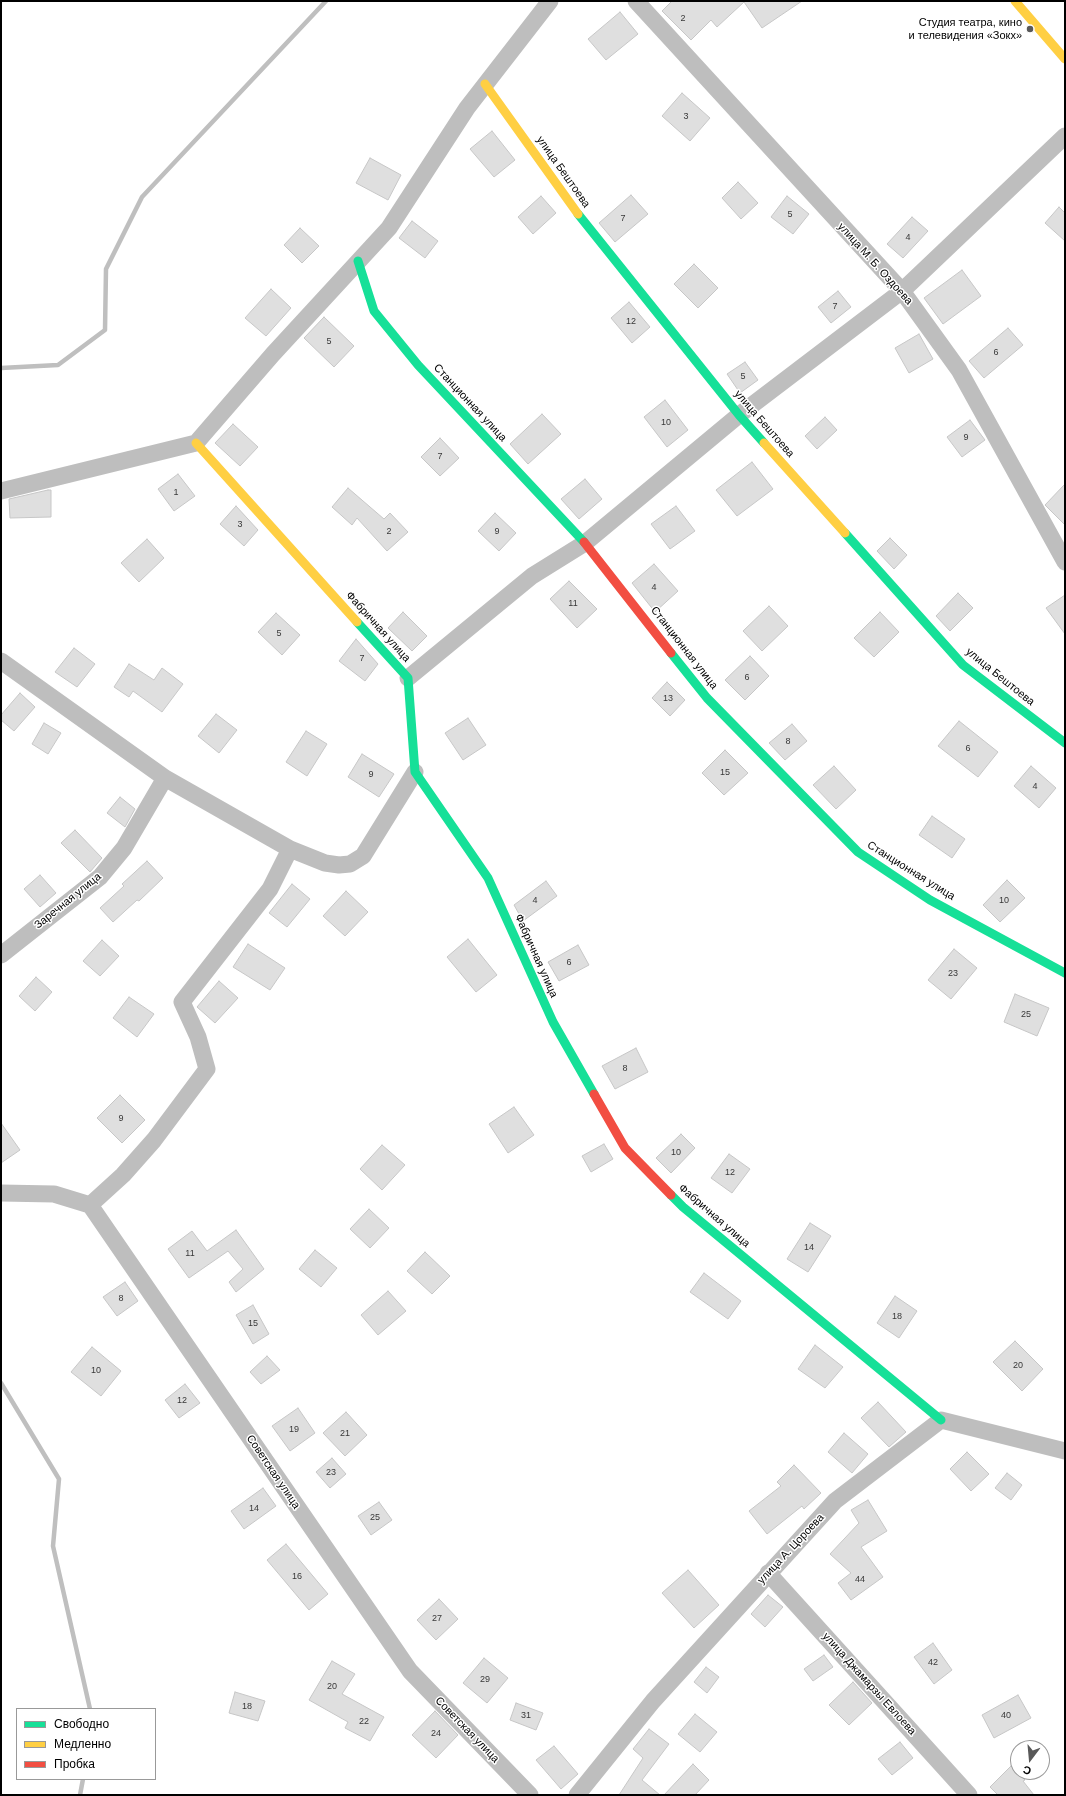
<!DOCTYPE html>
<html>
<head>
<meta charset="utf-8">
<style>
	body { margin:0 }
	#map { position:relative; width:1066px; height:1796px; overflow:hidden; background:#fff; font-family:Arial,sans-serif }
	canvas { display:block }
	.frame { position:absolute; inset:0; border:2px solid #000; pointer-events:none }
	.legend { position:absolute; left:16px; top:1708px; width:140px; height:72px; box-sizing:border-box; background:#fff; border:1px solid #999; margin:0; padding:5px 7px; list-style:none; font-size:12px; color:#000 }
	.legend li { display:flex; align-items:center; gap:8px; height:20px }
	.legend b { width:20px; border:1px solid #999 }
	.north { position:absolute; left:1010px; top:1740px; width:40px; height:40px; box-sizing:border-box; background:#fff; border:1px solid #999; border-radius:50%; rotate:196deg; font-size:11px; font-weight:700; line-height:16px; text-align:center; color:#000 }
	.north::after { content:''; display:block; margin:auto; width:14px; height:18px; background:#595959; clip-path:polygon(50% 0,100% 100%,50% 72%,0 100%) }
</style>
</head>
<body>
<div id="map">
<canvas width="1066" height="1796"></canvas>
<div class="frame"></div>
<ul class="legend">
<li><b style="height:5px;background:#16e098"></b>Свободно</li>
<li><b style="height:5px;background:#ffcf43"></b>Медленно</li>
<li><b style="height:5px;background:#f24e42"></b>Пробка</li>
</ul>
<div class="north">С</div>
</div>
<script>
const context = document.querySelector('canvas').getContext('2d');
context.lineJoin = 'round';
const shape = rows => new Path2D(rows.map(r => 'M' + r).join(''));
function trace(path, color, width, dash) { context.strokeStyle = color; context.lineWidth = width; context.lineCap = dash ? 'butt' : 'round'; context.setLineDash(dash || []); context.stroke(path); }
function fillPath(path, color) { context.fillStyle = color; context.fill(path, 'evenodd'); }
function write(font, color, halo, rows, align = 'center') {
  context.font = font + ' Arial,sans-serif'; context.lineWidth = 3; context.setLineDash([]); context.textBaseline = 'middle'; context.strokeStyle = halo; context.fillStyle = color; for (const [text, x, y, turn = 0] of rows) {
    context.save(); context.translate(x, y); context.rotate((+turn || 0) * Math.PI / 180); context.textAlign = isNaN(turn) ? turn : align; if (halo) context.strokeText(text, 0, 0); context.fillText(text, 0, 0); context.restore();
  }
}
trace(shape([
	[1,368,58,365,105,330,106,269,142,197,326,1],
	[1,1383,59,1479,53,1546,90,1709],
	[80,1795,83,1779]
]), '#bfbfbf', 4.5);
const building = shape([
	[672,1,802,1,762,28,744,2,717,27,711,20,691,40,662,11,672,1],
	[620,12,638,34,606,60,588,39,620,12],
	[682,93,710,118,690,141,662,116,682,93],
	[492,131,515,160,494,177,470,149,492,131],
	[370,158,401,175,388,200,356,183,370,158],
	[738,182,758,203,741,219,722,198,738,182],
	[631,195,648,214,615,242,599,223,631,195],
	[541,196,556,213,533,234,518,217,541,196],
	[787,196,809,214,793,234,771,217,787,196],
	[1059,207,1065,213,1065,241,1045,223,1059,207],
	[912,217,928,231,903,258,887,244,912,217],
	[412,221,438,241,425,258,399,238,412,221],
	[300,228,319,246,302,263,284,245,300,228],
	[694,264,718,288,698,308,674,284,694,264],
	[962,270,981,296,943,324,924,298,962,270],
	[271,289,291,308,266,336,245,318,271,289],
	[838,291,851,307,831,323,818,307,838,291],
	[629,302,650,327,632,343,611,318,629,302],
	[324,317,354,346,334,367,304,338,324,317],
	[1008,328,1023,345,984,378,969,361,1008,328],
	[919,334,933,359,909,373,895,348,919,334],
	[745,362,758,380,740,393,727,374,745,362],
	[665,400,688,430,667,447,644,417,665,400],
	[542,414,561,434,528,464,510,444,542,414],
	[825,417,837,430,817,449,805,436,825,417],
	[970,420,985,440,962,457,947,437,970,420],
	[233,424,258,447,240,466,215,443,233,424],
	[440,438,459,458,440,476,421,457,440,438],
	[752,462,773,489,737,516,716,490,752,462],
	[178,474,195,496,174,511,158,489,178,474],
	[585,479,602,499,579,519,561,499,585,479],
	[1065,484,1065,525,1045,505,1065,484],
	[348,488,384,519,390,513,408,532,387,551,357,518,352,525,332,507,348,488],
	[48,490,51,490,51,517,10,518,9,499,48,490],
	[236,506,258,530,244,546,220,524,236,506],
	[676,506,695,531,670,549,651,524,676,506],
	[495,513,516,533,499,551,478,531,495,513],
	[890,538,907,555,894,569,877,551,890,538],
	[147,539,164,558,139,582,121,563,147,539],
	[654,564,678,591,655,612,632,583,654,564],
	[569,581,597,609,577,628,550,599,569,581],
	[958,593,973,608,950,631,936,616,958,593],
	[1065,595,1065,634,1046,608,1065,595],
	[769,606,788,626,762,651,743,631,769,606],
	[403,612,427,636,412,651,388,628,403,612],
	[880,612,899,632,874,657,854,638,880,612],
	[276,613,300,635,282,655,258,632,276,613],
	[356,639,378,664,365,681,339,661,356,639],
	[74,648,95,664,77,687,55,672,74,648],
	[750,656,769,676,745,700,725,680,750,656],
	[129,664,154,680,162,668,183,684,162,712,133,691,129,697,114,687,129,664],
	[667,682,685,700,670,716,652,698,667,682],
	[20,693,35,707,14,731,1,720,1,715,20,693],
	[216,714,237,730,219,753,198,736,216,714],
	[468,718,486,745,463,760,445,733,468,718],
	[959,721,998,752,978,777,938,746,959,721],
	[44,723,61,733,48,754,32,744,44,723],
	[792,724,807,741,785,760,769,743,792,724],
	[306,731,327,744,307,776,286,762,306,731],
	[725,750,748,773,724,795,702,773,725,750],
	[362,754,394,774,379,797,348,777,362,754],
	[834,766,856,790,836,809,813,785,834,766],
	[1031,766,1056,788,1039,808,1014,786,1031,766],
	[120,797,135,809,125,827,107,813,120,797],
	[932,816,965,839,952,858,919,835,932,816],
	[75,830,102,858,90,872,61,843,75,830],
	[147,861,163,878,139,901,137,900,113,922,100,908,124,886,122,884,147,861],
	[40,875,56,893,40,907,24,889,40,875],
	[1007,880,1025,898,1000,922,983,905,1007,880],
	[546,881,557,896,523,921,514,905,546,881],
	[292,884,310,899,287,927,269,913,292,884],
	[346,891,368,912,345,936,323,916,346,891],
	[468,939,497,975,476,992,447,957,468,939],
	[102,940,119,956,100,976,83,961,102,940],
	[248,944,285,968,270,990,233,967,248,944],
	[578,945,589,965,559,981,548,962,578,945],
	[954,949,977,968,951,999,928,980,954,949],
	[36,977,52,992,35,1011,19,996,36,977],
	[219,981,238,998,215,1023,197,1007,219,981],
	[1015,994,1049,1008,1037,1036,1004,1022,1015,994],
	[129,997,154,1014,137,1037,113,1018,129,997],
	[636,1048,648,1072,615,1089,602,1066,636,1048],
	[120,1095,145,1120,122,1143,97,1118,120,1095],
	[514,1107,534,1135,508,1153,489,1124,514,1107],
	[1,1123,20,1150,1,1163,1,1123],
	[681,1134,695,1148,671,1173,656,1158,681,1134],
	[604,1144,613,1159,591,1172,582,1156,604,1144],
	[382,1145,405,1165,382,1190,360,1169,382,1145],
	[729,1154,750,1169,732,1193,711,1178,729,1154],
	[369,1209,389,1228,370,1248,350,1229,369,1209],
	[810,1223,831,1236,808,1272,787,1259,810,1223],
	[236,1230,264,1269,236,1292,229,1282,243,1269,228,1251,189,1278,168,1249,192,1231,207,1251,236,1230],
	[315,1250,337,1268,321,1287,299,1269,315,1250],
	[425,1252,450,1276,432,1294,407,1271,425,1252],
	[704,1273,741,1301,728,1319,690,1292,704,1273],
	[125,1282,138,1301,117,1316,103,1297,125,1282],
	[388,1291,406,1311,378,1335,361,1315,388,1291],
	[895,1296,917,1311,899,1338,877,1323,895,1296],
	[253,1305,269,1334,253,1344,236,1315,253,1305],
	[1015,1341,1043,1369,1022,1391,993,1362,1015,1341],
	[815,1345,843,1367,825,1388,798,1369,815,1345],
	[92,1347,121,1371,101,1396,71,1372,92,1347],
	[267,1356,280,1370,261,1384,250,1372,267,1356],
	[185,1384,200,1403,179,1418,165,1400,185,1384],
	[878,1402,906,1432,889,1447,861,1418,878,1402],
	[298,1408,315,1433,290,1451,272,1426,298,1408],
	[346,1412,367,1435,345,1456,323,1433,346,1412],
	[844,1433,868,1454,852,1473,828,1452,844,1433],
	[967,1452,989,1474,971,1491,950,1469,967,1452],
	[332,1458,346,1474,330,1488,316,1472,332,1458],
	[794,1465,821,1493,804,1509,802,1506,767,1534,749,1511,781,1486,777,1482,794,1465],
	[1007,1473,1022,1485,1011,1500,995,1488,1007,1473],
	[263,1488,276,1506,244,1529,231,1511,263,1488],
	[868,1500,887,1531,861,1547,883,1577,851,1600,838,1583,851,1573,830,1554,859,1523,851,1510,868,1500],
	[379,1502,392,1520,371,1535,358,1516,379,1502],
	[286,1544,328,1594,309,1610,267,1560,286,1544],
	[688,1570,719,1605,694,1628,662,1593,688,1570],
	[768,1595,783,1607,765,1627,751,1614,768,1595],
	[439,1599,458,1619,436,1640,417,1620,439,1599],
	[933,1643,952,1670,934,1684,914,1657,933,1643],
	[824,1655,833,1667,813,1681,804,1669,824,1655],
	[484,1658,508,1678,487,1703,463,1683,484,1658],
	[332,1661,355,1674,342,1694,384,1717,370,1741,345,1728,348,1722,309,1700,332,1661],
	[706,1667,719,1677,707,1693,694,1682,706,1667],
	[853,1682,872,1703,849,1725,829,1705,853,1682],
	[235,1692,265,1701,258,1721,229,1713,235,1692],
	[1018,1695,1031,1718,994,1738,982,1715,1018,1695],
	[516,1703,543,1713,536,1730,510,1720,516,1703],
	[435,1711,458,1735,436,1758,412,1735,435,1711],
	[695,1714,717,1732,700,1752,678,1734,695,1714],
	[649,1729,669,1744,642,1780,660,1795,619,1795,643,1758,633,1749,649,1729],
	[900,1742,913,1758,892,1775,878,1759,900,1742],
	[554,1746,578,1774,561,1789,536,1760,554,1746],
	[693,1764,709,1780,695,1795,664,1795,693,1764],
	[1011,1766,1025,1780,1023,1781,1034,1795,998,1795,990,1787,1011,1766]
]);
fillPath(building, '#dfdfdf');
trace(building, '#c7c7c7', 1);
trace(shape([
	[636,1,902,291,959,370,1065,562],
	[1,491,196,443,273,354,389,228,467,108,550,1],
	[1,661,165,778,290,849,325,863,339,865,350,864,363,856,415,772],
	[408,678,532,576,585,543,739,415,902,291,1065,136],
	[1,955,100,877,124,848,165,778],
	[1,1193,54,1194,90,1205,410,1671,530,1795],
	[90,1205,123,1175,154,1140,207,1069,198,1037,182,1002,270,889,290,849],
	[768,1573,969,1795],
	[577,1795,653,1701,835,1501,941,1420,1065,1451]
]), '#bebebe', 17);
trace(shape([
	[578,214,739,415,764,443],
	[358,261,374,311,418,365,584,542],
	[845,533,963,665,1065,743],
	[357,622,408,678,415,772,488,878,553,1022,594,1094],
	[671,653,707,698,858,852,930,900,1065,973],
	[671,1195,683,1207,941,1420]
]), '#16e098', 9);
trace(shape([
	[1015,1,1065,59],
	[485,84,578,214],
	[196,443,357,622],
	[764,443,845,533]
]), '#ffcf43', 9);
trace(shape([
	[584,542,671,653],
	[594,1094,625,1148,671,1195]
]), '#f24e42', 9);
for (const [x, y, r, color] of [
	[1030,29,4,"#595959"]
]) { const dot = new Path2D(); dot.arc(x, y, r, 0, 2 * Math.PI); context.fillStyle = color; context.fill(dot); trace(dot, '#fff', 1.5); }
write('9px', '#383838', null, [
	["2",683,19],
	["3",686,117],
	["5",790,215],
	["7",623,219],
	["4",908,238],
	["7",835,307],
	["12",631,322],
	["5",329,342],
	["6",996,353],
	["5",743,377],
	["10",666,423],
	["9",966,438],
	["7",440,457],
	["1",176,493],
	["3",240,525],
	["2",389,532],
	["9",497,532],
	["4",654,588],
	["11",573,604],
	["5",279,634],
	["7",362,659],
	["6",747,678],
	["13",668,699],
	["8",788,742],
	["6",968,749],
	["15",725,773],
	["9",371,775],
	["4",1035,787],
	["4",535,901],
	["10",1004,901],
	["6",569,963],
	["23",953,974],
	["25",1026,1015],
	["8",625,1069],
	["9",121,1119],
	["10",676,1153],
	["12",730,1173],
	["14",809,1248],
	["11",190,1254],
	["8",121,1299],
	["18",897,1317],
	["15",253,1324],
	["20",1018,1366],
	["10",96,1371],
	["12",182,1401],
	["19",294,1430],
	["21",345,1434],
	["23",331,1473],
	["14",254,1509],
	["25",375,1518],
	["16",297,1577],
	["44",860,1580],
	["27",437,1619],
	["42",933,1663],
	["29",485,1680],
	["20",332,1687],
	["18",247,1707],
	["31",526,1716],
	["40",1006,1716],
	["22",364,1722],
	["24",436,1734]
]);
write('11px', '#000', '#fff', [
	["Студия театра, кино",1022,23],
	["и телевидения «Зокх»",1022,36]
], 'right');
write('11px', '#000', '#fff', [
	["улица Бештоева",563,172,55],
	["улица М. Б. Оздоева",875,264,48],
	["Станционная улица",470,403,47],
	["улица Бештоева",764,424,49],
	["Фабричная улица",378,627,48],
	["Станционная улица",684,648,52],
	["улица Бештоева",1000,677,39],
	["Станционная улица",911,871,32],
	["Заречная улица",68,901,-39],
	["Фабричная улица",536,956,66],
	["Фабричная улица",714,1216,41],
	["Советская улица",273,1472,56],
	["улица А. Цороева",791,1549,-47],
	["улица Джамарзы Евлоева",869,1684,48],
	["Советская улица",467,1730,46]
]);
</script>
</body>
</html>
